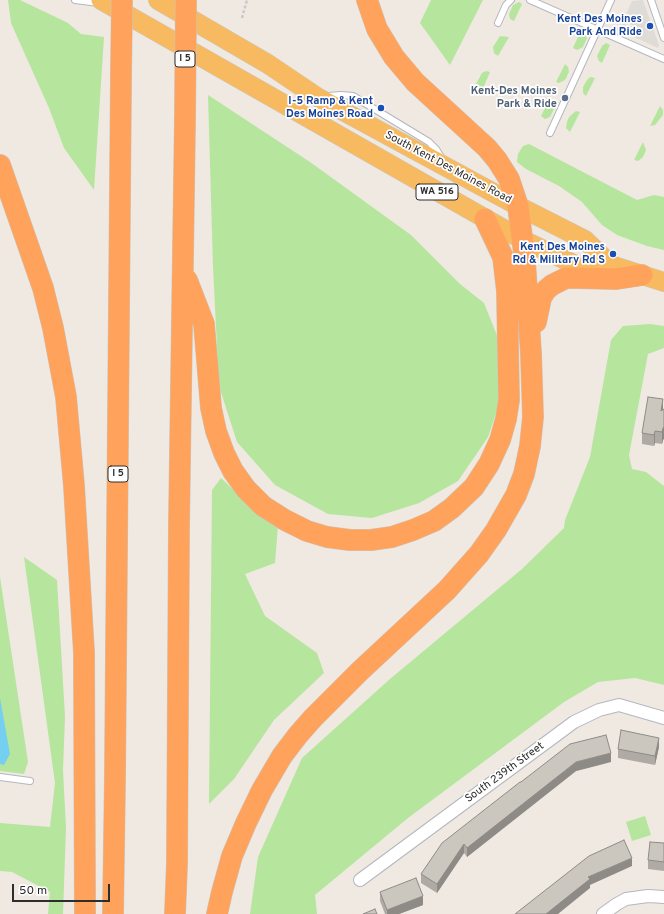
<!DOCTYPE html>
<html>
<head>
<meta charset="utf-8">
<style>
	body { margin:0 }
	#map { position:relative; width:664px; height:914px; overflow:hidden; background:#efe9e1; font-family:Overpass,sans-serif }
	canvas { display:block }
	.scale { position:absolute; left:12px; top:884px; width:98px; height:18px; box-sizing:border-box; border:2px solid #2e2e2e; border-top:0; padding-left:5px; font-size:12px; line-height:14px; white-space:nowrap; color:#2e2e2e; -webkit-text-stroke:3px #fff; paint-order:stroke }
</style>
</head>
<body>
<div id="map">
<canvas width="664" height="914"></canvas>
<div class="scale">50 m</div>
</div>
<script>
const context = document.querySelector('canvas').getContext('2d');
context.lineJoin = 'round';
function fillPath(path, color) { context.fillStyle = color; context.fill(path, 'evenodd'); }
const shape = rows => new Path2D(rows.map(r => 'M' + r).join(''));
function trace(path, color, width, dash) { context.strokeStyle = color; context.lineWidth = width; context.lineCap = dash ? 'butt' : 'round'; context.setLineDash(dash || []); context.stroke(path); }
function write(font, color, halo, rows, align = 'center') {
  context.font = font + ' Overpass,sans-serif'; context.lineWidth = 3.5; context.setLineDash([]); context.textBaseline = 'middle'; context.strokeStyle = halo; context.fillStyle = color; for (const [text, x, y, turn = 0] of rows) {
    context.save(); context.translate(x, y); context.rotate((+turn || 0) * Math.PI / 180); context.textAlign = isNaN(turn) ? turn : align; if (halo) context.strokeText(text, 0, 0); context.fillText(text, 0, 0); context.restore();
  }
}
fillPath(shape([
	[8,0,20,0,68,23,81,34,104,37,94,190,64,148,49,108,11,23],
	[431,0,483,0,450,65,420,23],
	[519,2,522,4,514,21,510,19,509,14,513,5],
	[581,30,585,34,587,38,583,47,577,50,573,48],
	[500,36,509,37,498,56,494,53,493,47],
	[606,43,610,45,602,63,599,61,597,56,602,46],
	[565,64,568,67,569,72,565,80,559,83,556,82],
	[486,71,490,72,481,93,477,90,476,84,482,73],
	[590,77,595,78,586,96,583,93,583,87,587,80],
	[208,95,310,162,411,235,460,284,484,303,502,348,503,393,488,437,458,481,419,503,372,518,328,514,275,485,237,442,219,386,213,267],
	[549,100,553,102,554,109,550,117,545,119,541,116],
	[660,106,663,110,663,115,655,125,650,126],
	[576,111,580,112,570,132,566,128,567,122,569,117],
	[643,142,646,150,643,157,638,161,634,160],
	[529,144,637,200,654,195,664,197,664,250,647,246,617,235,602,225,582,202,559,186,526,169,517,162,518,154,523,146],
	[650,324,664,326,664,348,648,354,629,455,632,469,646,472,664,486,664,685,635,678,598,682,564,702,408,818,315,895,317,914,250,914,258,857,302,758,390,679,522,569,564,528,565,520,590,457,611,340,623,326],
	[221,478,238,494,278,525,275,563,245,574,265,616,317,653,324,673,274,720,234,779,209,804,212,490],
	[24,557,57,580,65,717,63,770,66,828,63,914,48,914,50,892,12,872,0,871,0,823,50,827,55,783],
	[0,577,28,762,24,774,0,771],
	[645,816,651,835,632,841,626,822]
]), '#b6e59e');
fillPath(shape([
	[643,0,659,45,658,48,636,38,634,37,638,28,627,22,623,30,619,30,632,1]
]), '#dfdcd8');
fillPath(shape([
	[0,698,10,754,4,765,0,764]
]), '#75cff0');
const service = shape([
	[75,0,99,3],
	[530,0,664,59],
	[651,0,664,38],
	[498,23,506,5,511,0],
	[328,96,341,95,353,96,429,142,436,149,441,157],
	[550,133,611,0],
	[0,777,30,781]
]);
const minor = shape([
	[360,880,574,722,599,710,619,705,664,718],
	[603,914,617,904,626,899,648,896,664,897]
]);
const trunk = shape([
	[101,0,523,240,578,266,611,265,664,282],
	[158,0,268,64,317,97,518,206,585,240,611,265]
]);
const motorway = shape([
	[0,165,43,288,53,328,66,397,74,486,84,653,85,914],
	[187,280,204,324,211,408,216,431,224,453,233,471,246,489,263,506,285,520,307,531,327,537,350,540,371,540,392,537,413,530,434,521,452,508,474,487,489,464,500,440,506,419,509,400,507,291,503,257,485,219],
	[536,322,541,298,546,290,552,285,566,278,577,278,616,279,642,275],
	[113,914,115,776,121,75],
	[175,914,177,863,179,525,185,118],
	[217,914,222,892,232,856,246,823,262,790,282,756,298,735,313,718,360,671,447,590,479,554,496,530,516,495,524,474,530,446,533,417,531,354,525,261,518,206,509,179,497,160,487,148,415,82,394,57,377,29,367,0]
]);
trace(service, '#b4b7c1', 8);
trace(minor, '#b4b7c1', 14);
trace(trunk, '#c9c9c9', 20);
trace(motorway, '#c9c9c9', 22);
trace(shape([
	[242,18,247,0]
]), '#c9c9c9', 2.5, [3, 2]);
trace(service, '#fff', 6);
trace(minor, '#fff', 12);
trace(trunk, '#f8ba60', 19);
trace(motorway, '#ffa35c', 21);
const motorwayBridge = shape([
	[121,75,122,0],
	[185,118,186,0]
]);
trace(motorwayBridge, '#c9c9c9', 22, []);
trace(motorwayBridge, '#ffa35c', 21);
fillPath(shape([
	[663,399,663,440,662,444,655,443,654,446,642,444,642,433],
	[659,747,655,765,618,758,618,749],
	[611,762,576,771,467,857,464,853,437,893,421,883,421,874,521,782],
	[664,843,664,871,648,869,648,860],
	[380,892,423,905,399,914,385,914,380,901]
]), '#afaba4');
fillPath(shape([
	[663,399,663,410,661,411],
	[664,427,664,439,663,440,662,444,662,432,663,428],
	[655,431,655,443,654,446,654,435],
	[659,738,659,747,655,765,655,756],
	[611,753,611,762,576,771,467,857,467,848,576,762],
	[464,844,464,853,437,893,437,884],
	[632,858,632,866,590,885,590,888,558,914,546,914,588,877],
	[423,896,423,905,399,914,387,914,387,910]
]), '#8e8b86');
const building = shape([
	[648,397,663,399,661,411,664,409,664,427,663,428,662,432,655,431,654,435,642,433,648,397],
	[621,730,659,738,655,756,618,749,621,730],
	[606,735,611,753,576,762,467,848,464,844,437,884,421,874,442,843,520,782,521,782,570,744,606,735],
	[624,840,632,858,588,877,590,879,546,914,515,914,589,856,624,840],
	[650,842,664,843,664,862,648,860,650,842],
	[416,878,423,896,387,910,380,892,416,878],
	[375,909,377,914,363,914,375,909]
]);
fillPath(building, '#cbc7bf');
trace(building, '#8e8b86', 1);
for (const [x, y, r, color] of [
	[650,26,4,"#1a4fb4"],
	[565,98,4,"#5c6f8a"],
	[381,108,4,"#1a4fb4"],
	[613,254,4,"#1a4fb4"]
]) { const dot = new Path2D(); dot.arc(x, y, r, 0, 2 * Math.PI); context.fillStyle = color; context.fill(dot); trace(dot, '#fff', 1.5); }
for (const [x, y, w] of [
	[185,59,20],
	[437,192,42],
	[118,474,20]
]) { const box = new Path2D(); box.roundRect(x - w / 2, y - 8, w, 16, 3); context.fillStyle = '#fff'; context.fill(box); trace(box, '#2e2e2e', 1); }
write('bold 10px', '#2e2e2e', null, [
	["I 5",185,59],
	["WA 516",437,192],
	["I 5",118,474]
]);
write('bold 11px', '#164399', '#fff', [
	["Kent Des Moines",642,20],
	["Park And Ride",642,33],
	["I-5 Ramp & Kent",373,102],
	["Des Moines Road",373,115],
	["Kent Des Moines",605,248],
	["Rd & Military Rd S",605,261]
], 'right');
write('bold 11px', '#4e5e75', '#fff', [
	["Kent-Des Moines",557,92],
	["Park & Ride",557,105]
], 'right');
write('11px', '#2e2e2e', '#fff', [
	["South Kent Des Moines Road",448,168,28],
	["South 239th Street",505,773,-36]
]);
</script>
</body>
</html>
